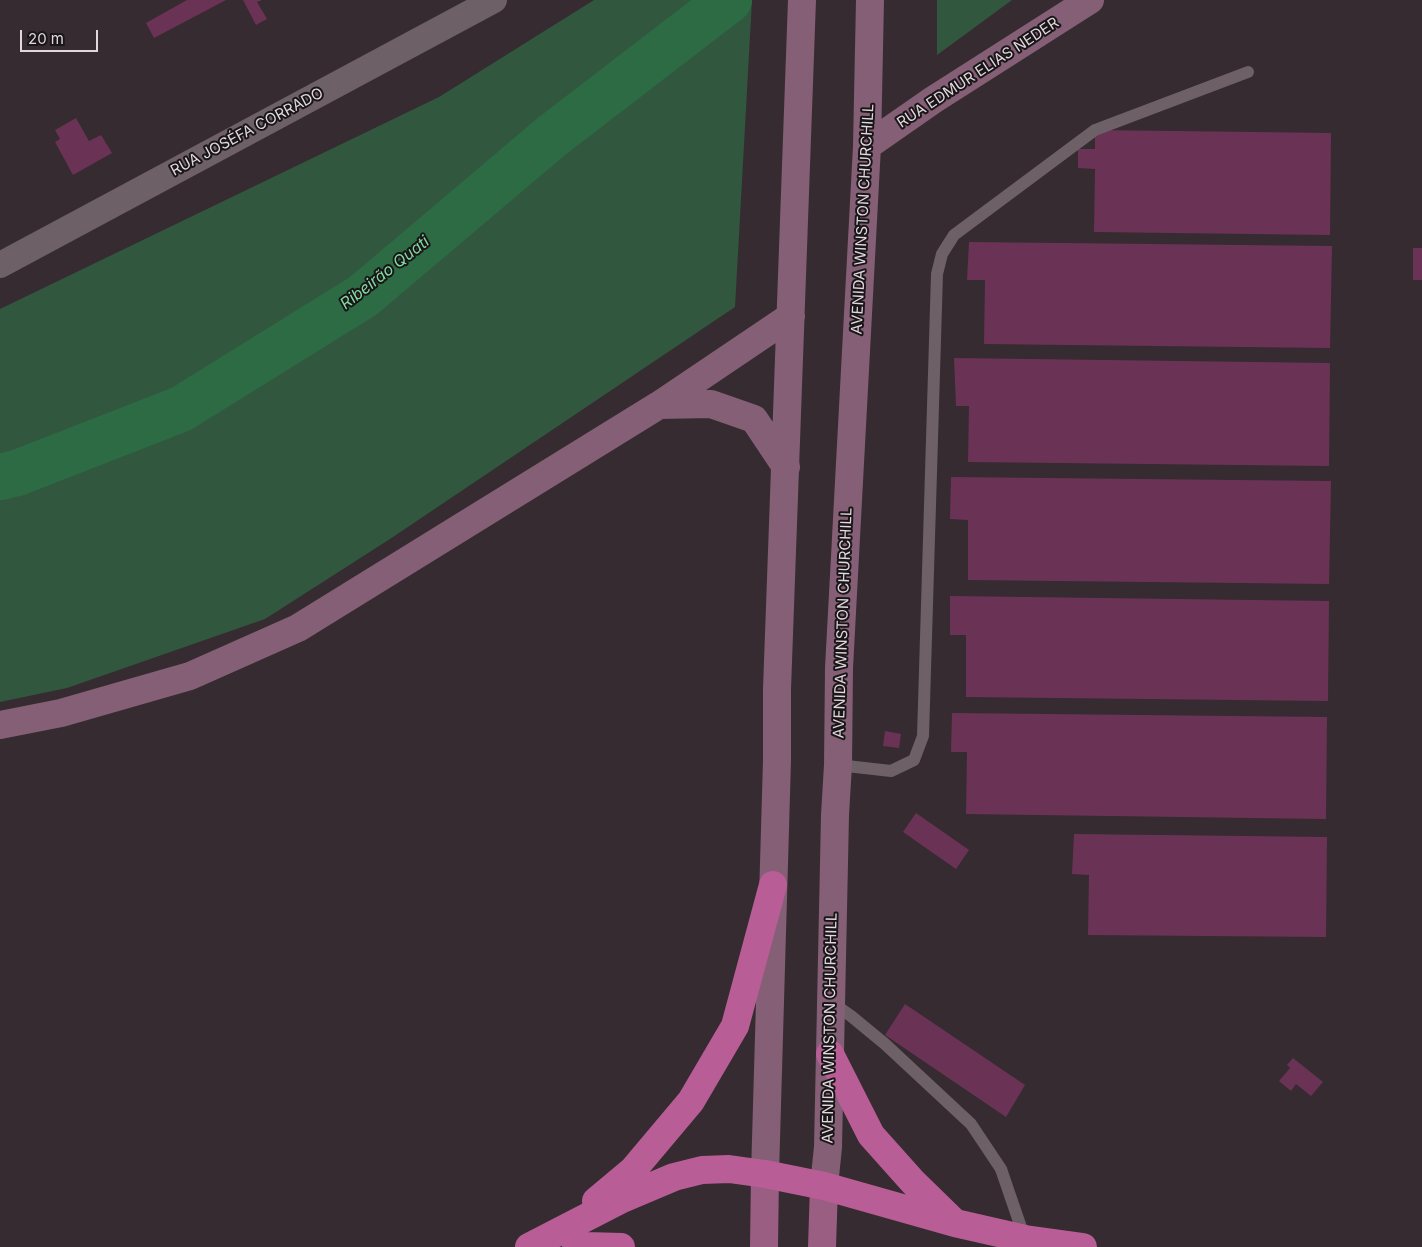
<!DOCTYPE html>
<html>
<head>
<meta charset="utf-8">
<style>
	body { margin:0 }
	#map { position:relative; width:1422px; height:1247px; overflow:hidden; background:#362b31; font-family:Inter,sans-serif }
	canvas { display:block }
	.scale { position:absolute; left:20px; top:30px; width:78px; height:22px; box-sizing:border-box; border:2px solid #dfd8dc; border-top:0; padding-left:6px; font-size:15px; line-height:18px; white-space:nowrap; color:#dfd8dc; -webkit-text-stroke:4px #1a1518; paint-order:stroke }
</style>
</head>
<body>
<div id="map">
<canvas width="1422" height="1247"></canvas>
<div class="scale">20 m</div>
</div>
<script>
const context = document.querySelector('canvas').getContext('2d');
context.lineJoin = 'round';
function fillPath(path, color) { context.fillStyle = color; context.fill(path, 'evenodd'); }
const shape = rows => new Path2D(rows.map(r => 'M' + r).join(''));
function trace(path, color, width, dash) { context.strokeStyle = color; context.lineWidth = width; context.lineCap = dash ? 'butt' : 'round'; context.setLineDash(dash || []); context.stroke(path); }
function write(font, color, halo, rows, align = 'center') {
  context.font = font + ' Inter,sans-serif'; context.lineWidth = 4; context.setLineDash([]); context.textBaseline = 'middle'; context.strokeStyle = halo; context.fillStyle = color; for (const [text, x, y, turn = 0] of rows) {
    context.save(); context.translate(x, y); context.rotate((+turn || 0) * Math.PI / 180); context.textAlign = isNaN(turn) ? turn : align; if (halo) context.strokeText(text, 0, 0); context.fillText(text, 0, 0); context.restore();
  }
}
fillPath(shape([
	[594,0,752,0,735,307,390,539,265,619,67,688,0,702,0,309,439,97],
	[937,0,1012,0,937,55]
]), '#31583e');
trace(shape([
	[0,477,17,473,181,409,363,296,552,136,729,0]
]), '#2c6b44', 46);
fillPath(shape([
	[187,0,226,0,154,38,146,23],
	[243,0,262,0,257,2,267,19,256,25],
	[76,118,89,141,101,135,112,153,73,175,55,142,60,139,55,130],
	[1095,130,1331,133,1330,235,1094,232,1095,169,1078,168,1078,149,1095,149],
	[969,242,1332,246,1330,348,984,344,985,280,967,280],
	[1413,248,1422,248,1422,280,1413,280],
	[954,358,1330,363,1329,466,968,462,969,406,956,406],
	[951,477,1331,481,1329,584,968,580,968,520,950,519],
	[950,596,1329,601,1328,701,966,697,966,635,950,635],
	[952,713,1327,717,1326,819,966,814,967,752,951,752],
	[885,731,901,734,899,748,883,746],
	[916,813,969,850,956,869,903,832],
	[1074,834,1327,837,1326,937,1088,935,1089,875,1072,874],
	[905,1004,1025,1085,1006,1117,885,1035],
	[1293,1058,1323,1082,1311,1096,1296,1084,1291,1091,1279,1081,1290,1068,1287,1065]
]), '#6a3355');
trace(shape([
	[838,765,891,771,914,760,923,736,937,274,942,254,954,235,1095,130,1248,72],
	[831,1002,851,1016,885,1044,971,1124,1001,1169,1025,1239]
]), '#6d6067', 12);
trace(shape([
	[0,265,494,0]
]), '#6d6067', 26);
trace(shape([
	[867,146,933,100,1090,0],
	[659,405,711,404,754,419,786,467],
	[0,725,61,713,190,676,298,628,659,405,791,316],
	[765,1174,777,760,777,689,802,0],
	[824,1186,828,1147,835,815,838,765,839,668,867,146,870,0]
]), '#845f75', 28);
trace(shape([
	[764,1247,765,1174],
	[822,1247,824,1186]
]), '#9b5e83', 28);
trace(shape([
	[830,1054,871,1135,913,1182,952,1220],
	[596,1201,633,1170,691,1101,735,1026,773,885],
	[529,1247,622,1199,674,1177,702,1170,729,1169,765,1174,824,1186,955,1223,1025,1239,1083,1247],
	[576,1247,586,1246,621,1247]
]), '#b95d96', 28);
write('15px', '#dfd8dc', '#1a1518', [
	["RUA EDMUR ELIAS NEDER",978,73,-33],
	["RUA JOSÉFA CORRADO",247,132,-28],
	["AVENIDA WINSTON CHURCHILL",863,219,-87],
	["AVENIDA WINSTON CHURCHILL",843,623,-88],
	["AVENIDA WINSTON CHURCHILL",830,1028,-89]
]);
write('italic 16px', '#81da9f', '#1a1518', [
	["Ribeirão Quati",385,273,-38]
]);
</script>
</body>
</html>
